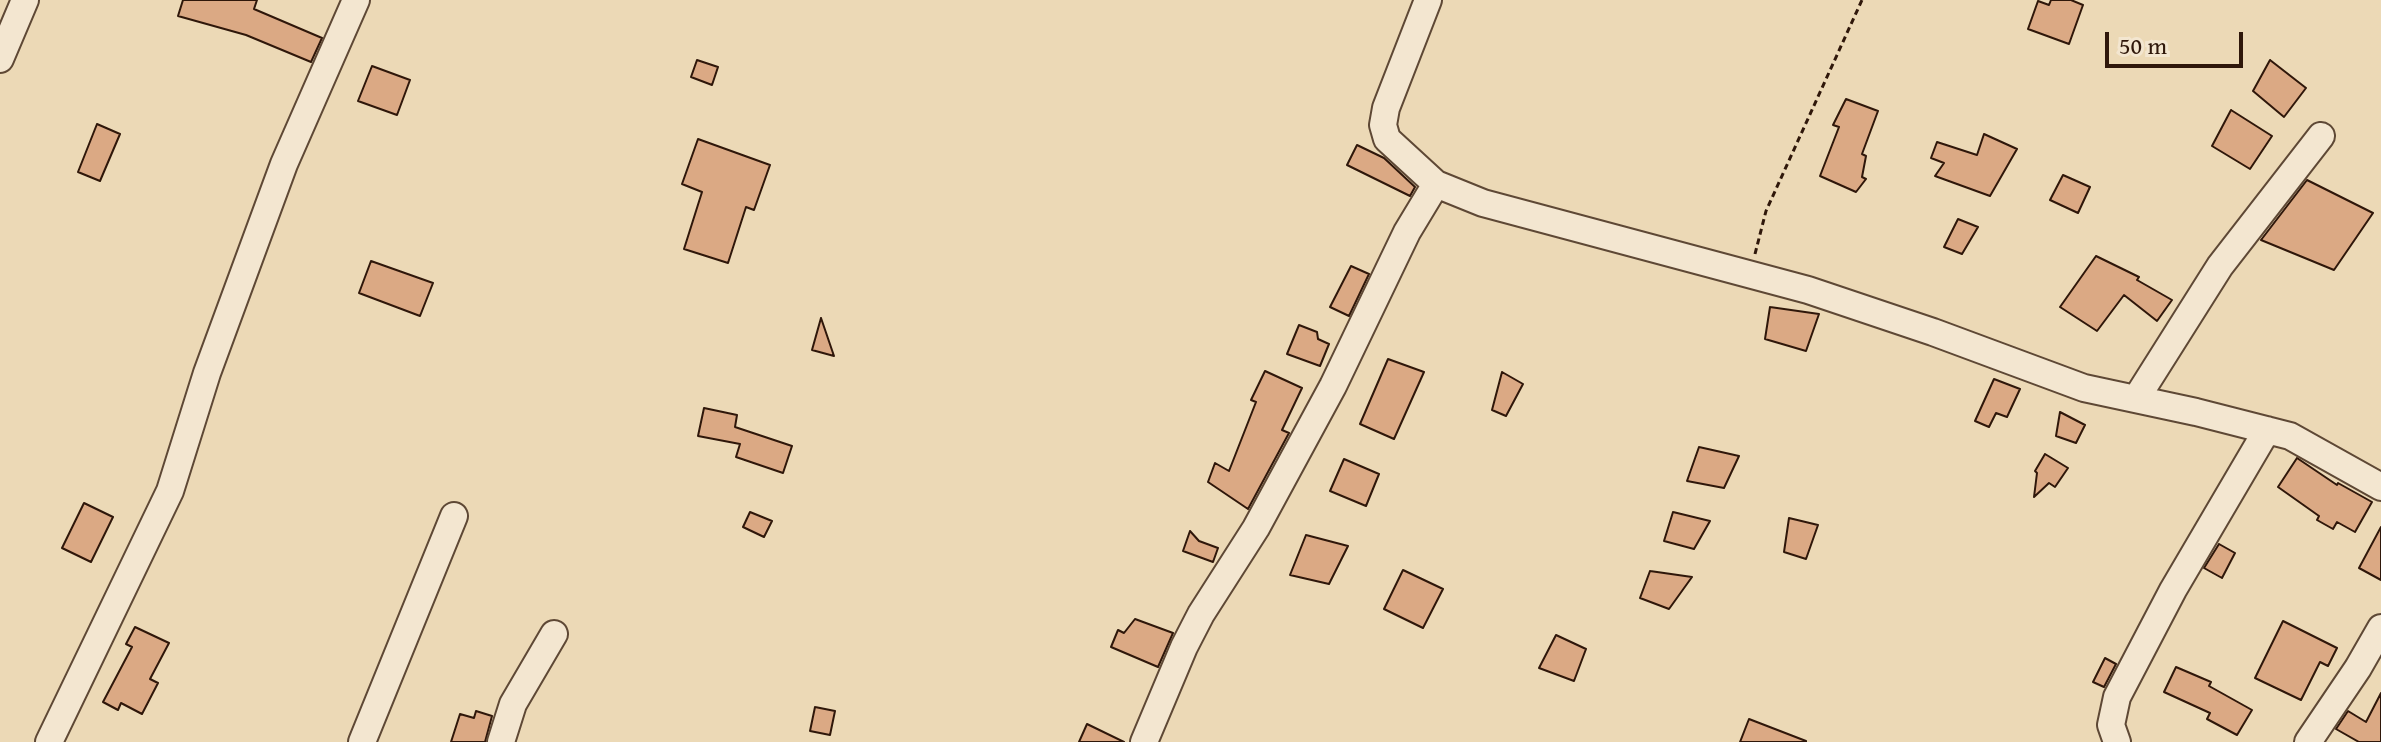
<!DOCTYPE html>
<html>
<head>
<meta charset="utf-8">
<style>
	body { margin:0 }
	#map { position:relative; width:2381px; height:742px; overflow:hidden; background:#ecd9b6; font-family:"Gentium Book Plus",serif }
	canvas { display:block }
	.scale { position:absolute; left:2105px; top:32px; width:138px; height:36px; box-sizing:border-box; border:4px solid #2f170a; border-top:0; padding-left:10px; font-size:24px; line-height:28px; white-space:nowrap; color:#2f170a; -webkit-text-stroke:6px #f3e6d0; paint-order:stroke }
</style>
</head>
<body>
<div id="map">
<canvas width="2381" height="742"></canvas>
<div class="scale">50 m</div>
</div>
<script>
const context = document.querySelector('canvas').getContext('2d');
context.lineJoin = 'round';
function fillPath(path, color) { context.fillStyle = color; context.fill(path, 'evenodd'); }
const shape = rows => new Path2D(rows.map(r => 'M' + r).join(''));
function trace(path, color, width, dash) { context.strokeStyle = color; context.lineWidth = width; context.lineCap = dash ? 'butt' : 'round'; context.setLineDash(dash || []); context.stroke(path); }
const building = shape([
	[183,0,257,0,254,9,322,38,311,62,246,35,178,16,183,0],
	[2051,0,2071,0,2083,5,2069,44,2028,29,2038,1,2049,5,2051,0],
	[697,60,718,67,712,85,691,77,697,60],
	[2270,60,2306,88,2284,117,2253,91,2270,60],
	[372,66,410,80,397,115,358,101,372,66],
	[1846,99,1878,111,1862,154,1866,156,1862,177,1866,179,1856,192,1820,176,1839,127,1833,125,1846,99],
	[2231,110,2272,136,2250,169,2212,146,2231,110],
	[97,124,120,134,100,181,78,172,97,124],
	[1984,134,2017,149,1990,196,1935,176,1944,163,1931,158,1937,142,1977,155,1984,134],
	[698,139,770,165,754,210,746,207,728,263,684,249,702,192,682,184,698,139],
	[1357,145,1384,158,1415,187,1410,196,1347,165,1357,145],
	[2063,175,2090,187,2078,213,2050,200,2063,175],
	[2307,180,2373,213,2334,270,2261,240,2307,180],
	[1958,219,1978,227,1962,254,1944,247,1958,219],
	[2096,256,2139,277,2137,280,2172,300,2157,321,2124,295,2097,331,2060,307,2096,256],
	[371,261,433,283,420,316,359,293,371,261],
	[1351,266,1369,274,1349,316,1330,307,1351,266],
	[1770,307,1819,314,1806,351,1765,339,1770,307],
	[821,318,834,356,812,350,821,318],
	[1299,325,1317,332,1318,339,1329,344,1320,366,1287,354,1299,325],
	[1388,359,1424,372,1394,439,1360,424,1388,359],
	[1265,371,1302,388,1282,430,1289,433,1248,509,1208,482,1215,463,1229,471,1256,402,1251,400,1265,371],
	[1502,372,1523,384,1506,416,1492,410,1502,372],
	[1994,379,2020,389,2007,417,1996,413,1989,427,1975,421,1994,379],
	[704,408,737,415,735,427,792,446,783,473,736,457,740,444,698,436,704,408],
	[2060,412,2085,425,2076,443,2056,436,2060,412],
	[1699,447,1739,456,1724,488,1687,481,1699,447],
	[2045,454,2068,468,2055,487,2049,483,2034,497,2037,473,2035,471,2045,454],
	[2297,458,2337,485,2338,483,2372,502,2355,532,2337,522,2333,529,2317,520,2319,516,2278,487,2297,458],
	[1344,459,1379,474,1366,506,1330,491,1344,459],
	[84,503,113,517,91,562,62,548,84,503],
	[750,512,772,521,764,537,743,527,750,512],
	[1673,512,1710,521,1694,549,1664,541,1673,512],
	[1789,518,1818,525,1806,559,1784,552,1789,518],
	[2381,527,2381,580,2359,568,2381,527],
	[1190,531,1199,541,1218,548,1213,562,1183,551,1190,531],
	[1306,535,1348,546,1329,584,1290,575,1306,535],
	[2219,544,2235,553,2222,578,2204,568,2219,544],
	[1403,570,1443,589,1423,628,1384,609,1403,570],
	[1650,571,1692,577,1669,609,1640,598,1650,571],
	[1135,619,1173,633,1158,667,1111,647,1118,630,1124,633,1135,619],
	[2283,621,2337,648,2328,666,2320,662,2301,700,2255,678,2283,621],
	[135,627,169,643,150,679,158,683,142,714,121,703,118,710,103,702,132,647,126,644,135,627],
	[1556,635,1586,649,1574,681,1539,668,1556,635],
	[2105,658,2116,664,2104,687,2093,682,2105,658],
	[2176,667,2211,682,2209,686,2252,710,2237,735,2207,719,2210,713,2164,692,2176,667],
	[2381,693,2381,742,2359,742,2336,729,2348,711,2366,722,2381,693],
	[815,707,835,711,830,735,810,731,815,707],
	[476,711,492,716,485,742,451,742,460,714,474,718,476,711],
	[1749,719,1806,741,1806,742,1740,742,1749,719],
	[1087,724,1124,742,1079,742,1087,724]
]);
fillPath(building, '#dba984');
trace(building, '#2f170a', 2);
const minor = shape([
	[1428,0,1386,108,1383,125,1387,139,1436,184,1483,203,1808,290,1933,332,2084,388,2196,412,2290,436,2381,487],
	[0,59,25,0],
	[2136,399,2220,266,2321,136],
	[49,742,170,491,207,373,284,164,356,0],
	[362,742,454,516],
	[501,742,513,704,554,634],
	[1144,742,1184,647,1201,614,1256,528,1333,386,1407,232,1436,184],
	[2117,742,2111,725,2117,697,2173,590,2267,430],
	[2308,742,2358,668,2381,628]
]);
trace(minor, '#5e4835', 30);
trace(shape([
	[1755,254,1766,211,1862,0]
]), '#2f170a', 3, [6, 4]);
trace(minor, '#f3e6d0', 26);
</script>
</body>
</html>
